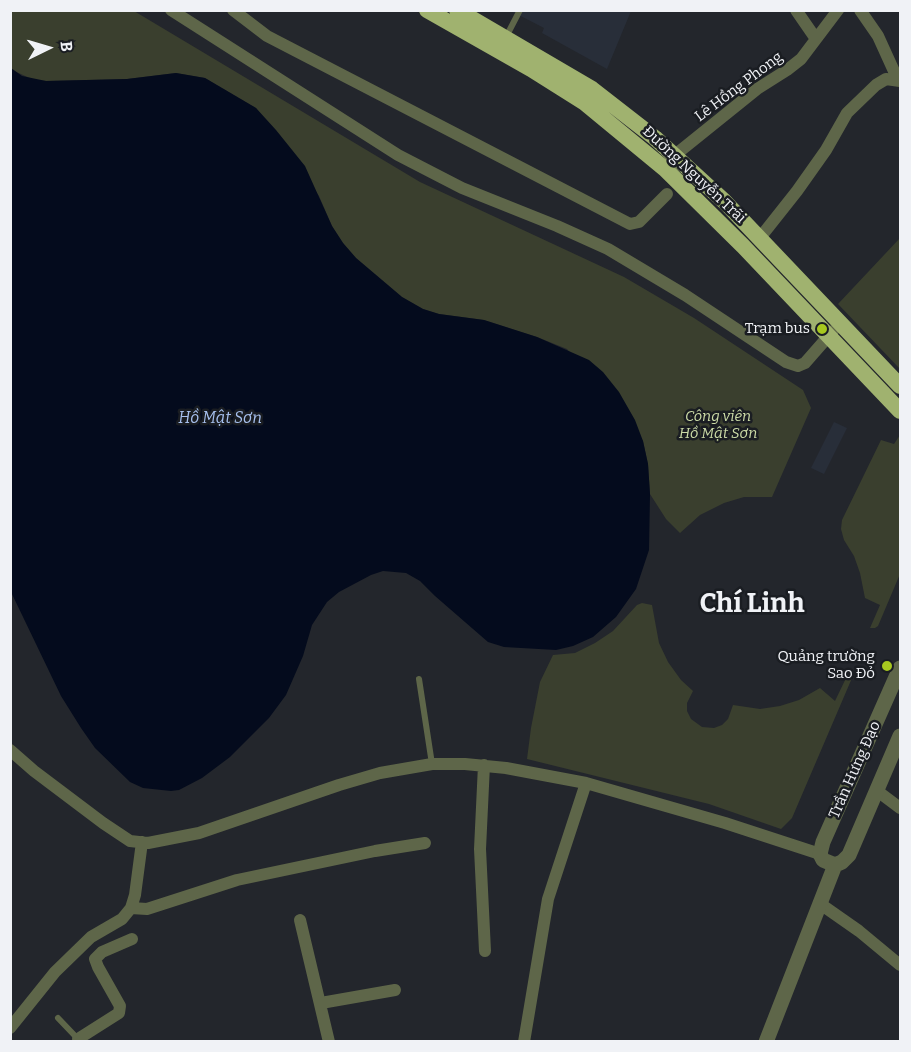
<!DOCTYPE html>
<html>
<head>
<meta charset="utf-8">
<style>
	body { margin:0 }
	#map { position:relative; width:911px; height:1052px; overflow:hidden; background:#23262c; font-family:Bitter,serif }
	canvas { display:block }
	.frame { position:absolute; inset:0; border:12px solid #f0f2f6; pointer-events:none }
	.north { position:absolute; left:18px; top:18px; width:60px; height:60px; -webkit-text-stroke:4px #1a1d22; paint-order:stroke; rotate:85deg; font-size:16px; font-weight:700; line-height:24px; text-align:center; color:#f0f2f6 }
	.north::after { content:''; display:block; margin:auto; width:21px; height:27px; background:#f0f2f6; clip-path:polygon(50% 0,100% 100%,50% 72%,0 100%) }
</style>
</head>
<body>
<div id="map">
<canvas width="911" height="1052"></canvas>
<div class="frame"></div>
<div class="north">B</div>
</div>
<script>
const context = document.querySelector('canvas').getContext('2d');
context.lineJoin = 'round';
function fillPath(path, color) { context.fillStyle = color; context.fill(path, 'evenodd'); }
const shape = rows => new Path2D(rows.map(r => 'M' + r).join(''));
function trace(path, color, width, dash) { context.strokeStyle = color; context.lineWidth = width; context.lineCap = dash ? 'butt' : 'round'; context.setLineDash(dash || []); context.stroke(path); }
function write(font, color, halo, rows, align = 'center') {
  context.font = font + ' Bitter,serif'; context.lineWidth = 5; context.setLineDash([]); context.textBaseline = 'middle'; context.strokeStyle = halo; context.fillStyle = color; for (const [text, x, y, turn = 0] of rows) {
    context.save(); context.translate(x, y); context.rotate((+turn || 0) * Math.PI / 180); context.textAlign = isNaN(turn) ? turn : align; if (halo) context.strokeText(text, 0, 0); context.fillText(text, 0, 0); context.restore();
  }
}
fillPath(shape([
	[511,11,631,11,607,69,542,33,544,28],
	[834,422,847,428,824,474,811,468]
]), '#282e39');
fillPath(shape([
	[11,11,134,11,420,182,624,277,694,318,803,390,811,408,772,497,744,497,724,503,700,515,680,533,666,519,650,494,648,464,643,441,567,349,537,337,484,320,439,314,423,309,402,297,356,258,343,243,332,226,319,196,256,108,205,78,176,73,127,79,47,81,34,80,12,70,11,68],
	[900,238,900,369,838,304],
	[900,435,900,574,878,626,875,628,870,628,880,605,865,598,860,573,854,556,844,540,841,529,842,520,881,440,894,444],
	[642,603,652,605,659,643,668,662,681,680,693,691,687,703,687,711,691,719,702,727,714,728,722,725,728,719,733,705,760,709,780,706,799,700,820,688,835,701,847,676,852,678,792,818,781,829,709,804,527,759,531,728,540,682,553,655,575,653,595,643,613,631,637,605]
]), '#3a3f2e');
fillPath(shape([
	[11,68,22,76,46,81,127,79,176,73,205,78,256,108,276,130,305,166,332,226,343,243,356,258,402,297,423,309,439,314,484,320,537,337,589,360,603,372,619,392,635,420,643,441,648,464,650,494,649,550,636,589,616,617,593,637,573,646,556,650,504,647,488,642,435,596,420,581,406,573,383,571,371,575,339,592,327,602,312,625,303,656,286,695,269,718,230,757,202,778,179,790,171,791,143,788,130,782,95,748,81,728,61,696,11,592]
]), '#040b1d');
trace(shape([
	[506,37,520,10],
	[419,679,432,764],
	[58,1018,78,1039]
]), '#5e6649', 6);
trace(shape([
	[171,10,398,155,462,188,557,226,608,249,685,295,786,362,798,366,805,363,833,331],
	[233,10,267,36,630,224,639,222,667,194],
	[796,10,816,39],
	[860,10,878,36,898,80],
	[671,161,675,155,757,89,787,70,801,59,838,10],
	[759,239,797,191,826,150,847,113,876,85,886,79,900,81],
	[10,750,34,771,103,823,130,841,148,843,199,833,339,785,380,773,432,764,465,764,506,768,586,783,725,823,820,854],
	[484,765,480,849,485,951],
	[876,790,900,808],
	[819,903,859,931,900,965],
	[131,908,147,909,237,880,375,851,425,843],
	[300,920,329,1042],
	[321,1003,395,990],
	[10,1028,55,972,91,937,122,919,131,908,135,895,142,842],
	[80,1042,78,1039,119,1013,120,1006,98,967,95,959,102,952,132,939],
	[524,1042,548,899,586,783]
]), '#5e6649', 12);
trace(shape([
	[835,865,823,860,820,854,823,842,900,668],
	[766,1042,835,865,842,862,849,855,900,736]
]), '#5e6649', 15);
trace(shape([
	[427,10,531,69,585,103,665,169,743,246,900,411],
	[457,10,592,89,655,138,724,201,900,386]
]), '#a0b26f', 16);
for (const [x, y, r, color] of [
	[822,329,6,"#a7c81f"],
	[887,666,6,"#a7c81f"]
]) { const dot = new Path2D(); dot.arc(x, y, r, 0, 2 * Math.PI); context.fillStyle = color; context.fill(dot); trace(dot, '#1a1d22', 2); }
write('15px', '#f0f2f6', '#1a1d22', [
	["Lê Hồng Phong",739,87,-37],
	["Đường Nguyễn Trãi",694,175,43],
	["Trần Hưng Đạo",855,770,-66]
]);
write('15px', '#f0f2f6', '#1a1d22', [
	["Trạm bus",810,329],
	["Quảng trường",875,657],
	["Sao Đỏ",875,674]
], 'right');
write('italic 15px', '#cbdaa6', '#1a1d22', [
	["Công viên",718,417],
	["Hồ Mật Sơn",718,434]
]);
write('italic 16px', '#a7c0ee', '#1a1d22', [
	["Hồ Mật Sơn",220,419]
]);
write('bold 27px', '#f0f2f6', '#1a1d22', [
	["Chí Linh",752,604]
]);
</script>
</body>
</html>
